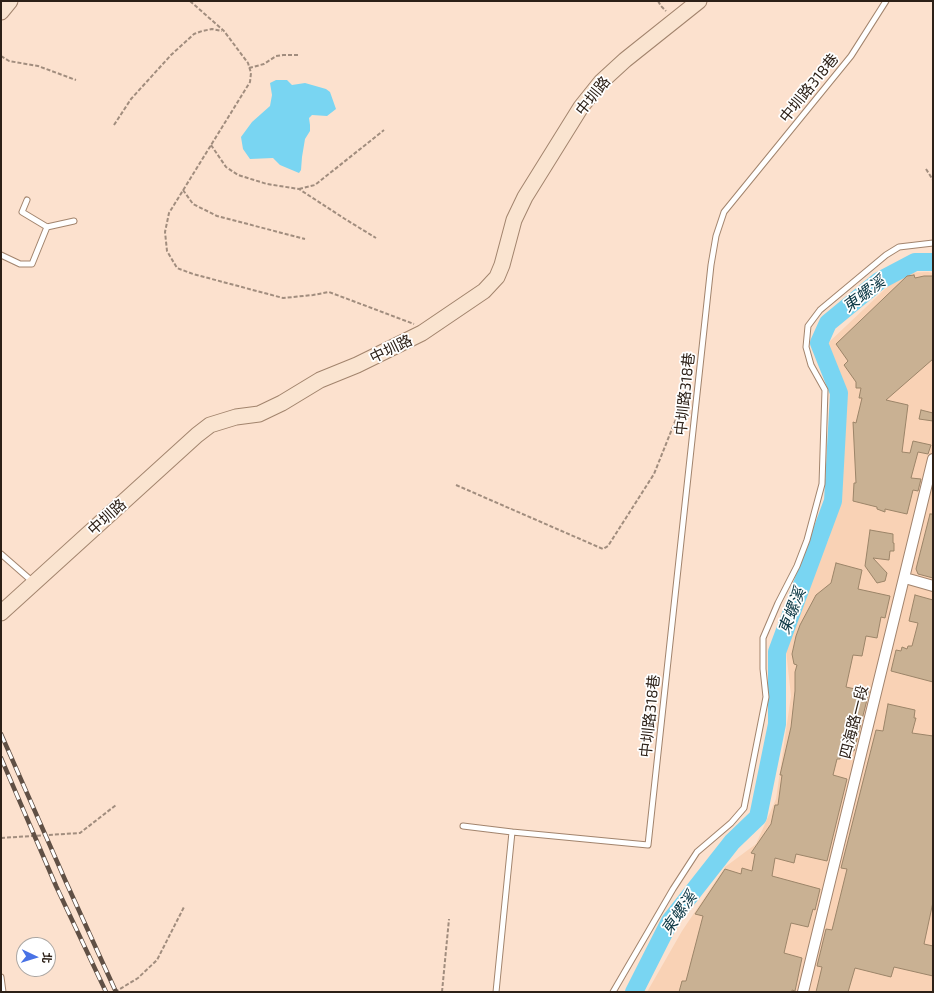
<!DOCTYPE html>
<html>
<head>
<meta charset="utf-8">
<style>
	body { margin:0 }
	#map { position:relative; width:934px; height:993px; overflow:hidden; background:#fce1ce; font-family:"Exo 2","Noto Sans TC",sans-serif }
	canvas { display:block }
	.frame { position:absolute; inset:0; border:2px solid #2c2017; pointer-events:none }
	.north { position:absolute; left:16px; top:937px; width:40px; height:40px; box-sizing:border-box; background:#fff; border:1px solid #aba6a2; border-radius:50%; rotate:94deg; font-size:11px; font-weight:700; line-height:16px; text-align:center; color:#2c2017 }
	.north::after { content:''; display:block; margin:auto; width:14px; height:18px; background:#4972e5; clip-path:polygon(50% 0,100% 100%,50% 72%,0 100%) }
</style>
</head>
<body>
<div id="map">
<canvas width="934" height="993"></canvas>
<div class="frame"></div>
<div class="north">北</div>
</div>
<script>
const context = document.querySelector('canvas').getContext('2d');
context.lineJoin = 'round';
function fillPath(path, color) { context.fillStyle = color; context.fill(path, 'evenodd'); }
const shape = rows => new Path2D(rows.map(r => 'M' + r).join(''));
function trace(path, color, width, dash) { context.strokeStyle = color; context.lineWidth = width; context.lineCap = dash ? 'butt' : 'round'; context.setLineDash(dash || []); context.stroke(path); }
function write(font, color, halo, rows, align = 'center') {
  context.font = font + ' "Exo 2","Noto Sans TC",sans-serif'; context.lineWidth = 3.5; context.setLineDash([]); context.textBaseline = 'middle'; context.strokeStyle = halo; context.fillStyle = color; for (const [text, x, y, turn = 0] of rows) {
    context.save(); context.translate(x, y); context.rotate((+turn || 0) * Math.PI / 180); context.textAlign = isNaN(turn) ? turn : align; if (halo) context.strokeText(text, 0, 0); context.fillText(text, 0, 0); context.restore();
  }
}
fillPath(shape([
	[928,272,933,273,933,992,647,992,682,931,725,867,756,844,776,799,791,696,785,641,829,538,843,446,841,375,827,344,902,273]
]), '#f9d2b5');
fillPath(shape([
	[276,80,287,80,292,85,305,83,326,89,330,92,336,109,327,116,312,115,309,118,310,125,310,131,305,139,302,157,301,170,299,173,280,165,273,158,250,159,243,149,241,137,252,122,270,106,272,95,270,83]
]), '#79d5f2');
trace(shape([
	[634,992,670,921,732,842,758,817,777,724,777,652,833,501,839,393,819,343,828,323,879,281,915,262,933,262]
]), '#79d5f2', 18);
const building = shape([
	[914,275,915,278,924,276,933,276,933,359,886,400,908,405,902,452,910,453,913,441,931,445,928,454,918,452,911,478,921,479,918,491,913,490,907,514,885,509,885,512,877,509,877,507,853,501,854,483,856,483,853,422,856,423,862,398,859,398,861,388,856,388,856,382,844,365,848,361,836,344,907,276,914,275],
	[921,410,933,413,933,421,919,419,921,410],
	[930,514,933,514,933,578,918,574,916,569,930,514],
	[870,530,893,534,893,543,894,543,894,551,890,551,889,560,873,558,887,573,885,581,877,583,865,566,870,530],
	[836,563,862,570,858,589,890,596,885,618,881,617,877,638,866,636,862,656,853,655,846,687,869,692,854,751,842,748,840,759,837,759,833,775,847,779,827,861,796,854,794,863,775,858,772,876,820,889,815,910,813,909,808,927,791,923,784,953,802,958,795,991,792,990,792,992,679,992,682,981,686,981,703,916,695,914,725,869,741,874,742,868,752,871,755,854,751,853,771,824,775,805,778,805,782,775,780,775,791,727,795,691,795,672,797,665,794,664,792,654,796,636,800,625,816,595,831,583,836,563],
	[915,595,933,600,933,682,891,671,896,650,901,651,902,647,907,649,908,646,912,646,918,623,909,621,915,595],
	[888,704,915,710,914,718,916,718,912,733,933,736,933,902,924,944,933,946,933,976,894,967,891,977,855,968,848,992,816,992,822,967,817,966,826,929,832,930,847,869,841,868,876,730,883,731,888,704]
]);
fillPath(building, '#c9b193');
trace(building, '#9c8569', 1);
const lane = shape([
	[27,200,22,212,47,227],
	[1,255,20,264,32,264,47,227,74,221],
	[1,554,33,582],
	[463,826,512,832],
	[1,977,3,992],
	[496,992,512,832,648,845,711,265,716,236,724,212,851,56,886,1],
	[613,992,673,889,697,852,731,823,744,808,766,697,763,669,763,638,778,603,797,566,807,540,822,484,825,390,811,365,806,347,808,326,820,310,886,255,899,247,933,243]
]);
const street = shape([
	[905,578,933,586],
	[803,992,933,459]
]);
const secondary = shape([
	[1,12,10,1],
	[1,613,197,435,210,425,236,417,259,414,282,403,320,380,357,365,422,333,484,291,497,277,502,265,514,220,525,197,581,107,601,82,625,60,699,1]
]);
trace(lane, '#a2846d', 7);
trace(street, '#a2846d', 12);
trace(secondary, '#a2846d', 17);
trace(shape([
	[190,1,224,31,248,63,251,73,250,82,169,213,165,232,167,251,177,268,193,274,283,298,313,295,329,292,414,324],
	[658,1,661,6,666,11],
	[1,56,9,61,38,66,76,80],
	[249,68,264,64,276,56,283,55,298,55],
	[114,125,131,99,171,55,194,34,202,31,212,29,222,31],
	[211,145,226,167,238,175,267,184,299,189,345,219,376,238],
	[926,169,933,180],
	[299,189,315,185,384,130],
	[183,190,193,204,217,216,305,239],
	[456,485,603,549,608,546,654,474,676,419,681,411,688,408],
	[1,838,80,833,116,805],
	[115,992,138,978,157,960,184,907],
	[442,992,449,919]
]), '#a18d7e', 2, [4, 2]);
trace(lane, '#fff', 5);
trace(street, '#fff', 10);
trace(secondary, '#fae4d0', 15);
const rail = shape([
	[1,734,66,882,116,992],
	[1,758,56,886,106,992]
]);
trace(rail, '#605045', 4.5);
trace(rail, '#fff', 3, [9]);
write('15px', '#2c2017', '#fff', [
	["中圳路318巷",809,88,-51],
	["中圳路",593,96,-51],
	["中圳路",391,349,-26],
	["中圳路318巷",685,394,-84],
	["中圳路",107,517,-42],
	["中圳路318巷",650,716,-84],
	["四海路一段",854,722,-76]
]);
write('italic 16px', '#0b3744', '#fff', [
	["東螺溪",864,294,-37],
	["東螺溪",792,611,-69],
	["東螺溪",679,913,-55]
]);
</script>
</body>
</html>
